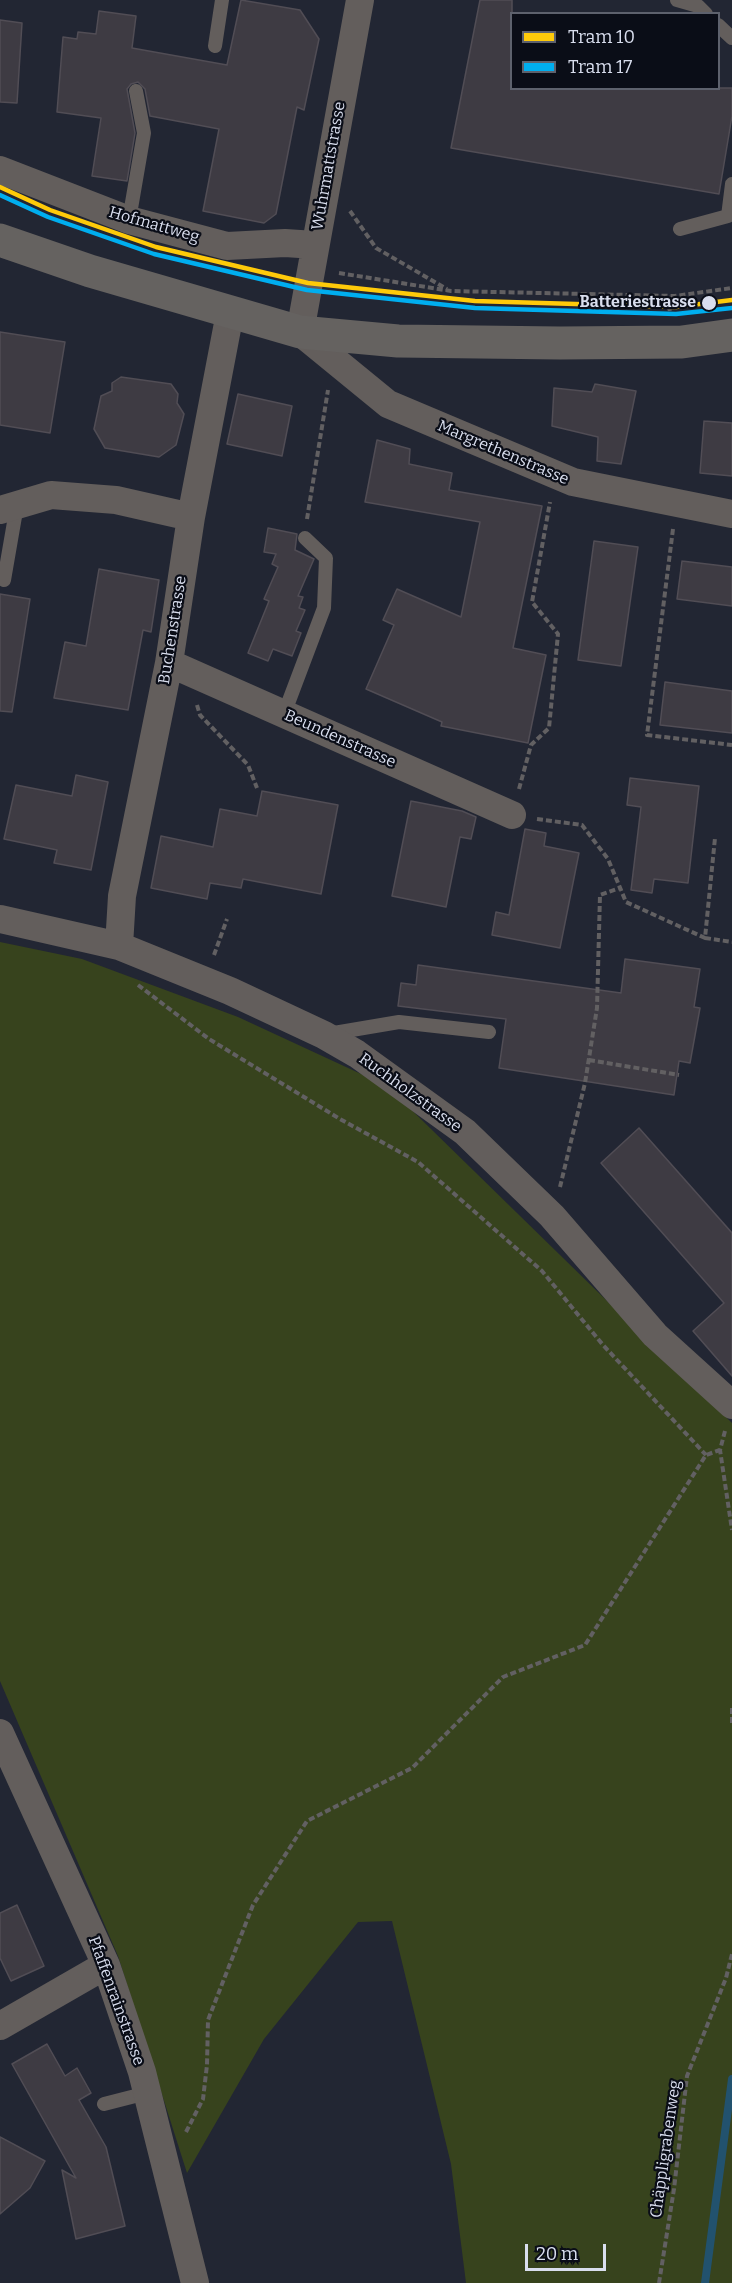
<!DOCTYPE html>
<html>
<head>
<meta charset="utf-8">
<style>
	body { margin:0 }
	#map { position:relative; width:732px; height:2283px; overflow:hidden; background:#222633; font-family:Bitter,serif }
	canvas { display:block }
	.legend { position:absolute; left:510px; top:12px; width:210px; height:78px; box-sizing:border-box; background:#0a0d17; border:2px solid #5d616d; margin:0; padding:8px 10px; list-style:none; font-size:18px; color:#d9deee }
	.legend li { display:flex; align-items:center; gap:12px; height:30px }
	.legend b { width:30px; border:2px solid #5d616d }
	.scale { position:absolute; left:525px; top:2244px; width:81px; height:27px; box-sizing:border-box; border:3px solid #d9deee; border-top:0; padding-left:8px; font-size:18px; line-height:21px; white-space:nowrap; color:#d9deee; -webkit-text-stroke:4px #0a0d17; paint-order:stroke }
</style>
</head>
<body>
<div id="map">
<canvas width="732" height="2283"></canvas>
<ul class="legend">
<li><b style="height:8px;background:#feca0a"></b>Tram 10</li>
<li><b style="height:8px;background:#00aeef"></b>Tram 17</li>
</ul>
<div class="scale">20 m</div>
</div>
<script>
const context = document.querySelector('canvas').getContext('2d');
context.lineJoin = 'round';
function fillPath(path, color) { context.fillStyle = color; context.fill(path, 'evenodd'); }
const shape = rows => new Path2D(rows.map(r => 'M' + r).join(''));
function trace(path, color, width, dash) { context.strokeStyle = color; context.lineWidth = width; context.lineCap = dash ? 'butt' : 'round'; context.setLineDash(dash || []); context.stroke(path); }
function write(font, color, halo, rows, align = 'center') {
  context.font = font + ' Bitter,serif'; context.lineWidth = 4.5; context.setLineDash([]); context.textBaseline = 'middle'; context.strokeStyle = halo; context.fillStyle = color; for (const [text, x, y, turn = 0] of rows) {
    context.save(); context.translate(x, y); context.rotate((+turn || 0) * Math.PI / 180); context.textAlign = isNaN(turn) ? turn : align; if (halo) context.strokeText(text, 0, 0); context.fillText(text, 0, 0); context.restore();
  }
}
fillPath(shape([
	[0,942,82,959,238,1017,387,1086,732,1423,732,2283,466,2283,451,2164,392,1921,358,1922,264,2039,187,2173,118,1956,0,1681]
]), '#37431d');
trace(shape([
	[705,2283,732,2079]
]), '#22526e', 8);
const building = shape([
	[241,0,300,10,319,39,304,110,297,107,276,214,264,223,203,211,219,129,150,116,145,89,138,82,131,84,127,89,135,133,127,181,92,176,101,118,57,112,63,37,77,39,78,32,96,34,99,11,136,16,132,48,227,65,241,0],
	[480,0,512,0,512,88,732,88,732,116,719,194,451,148,480,0],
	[0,20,22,23,17,103,0,102,0,20],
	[0,332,65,342,50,433,0,425,0,332],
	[121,377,171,384,178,394,177,403,184,414,176,445,159,457,105,448,94,429,101,396,112,391,112,383,121,377],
	[595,384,636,391,621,464,597,461,598,437,552,426,554,388,592,392,595,384],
	[238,394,292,406,282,456,227,444,238,394],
	[704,421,732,423,732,476,700,473,704,421],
	[377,440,410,449,409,464,452,473,449,490,542,506,513,648,546,655,528,743,441,726,442,722,366,689,394,625,383,620,397,589,461,617,480,522,365,502,377,440],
	[268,528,297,534,295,550,314,559,298,596,303,597,299,608,305,610,296,631,301,633,292,656,273,649,268,661,248,653,269,601,264,599,278,567,272,564,276,554,264,552,268,528],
	[594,541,638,547,621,666,578,660,594,541],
	[682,561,732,567,732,606,677,599,682,561],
	[99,569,159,580,151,632,143,630,128,710,54,698,65,642,86,646,99,569],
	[0,594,30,599,12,712,0,711,0,594],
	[665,682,732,691,732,733,660,725,665,682],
	[76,775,108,782,91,870,54,863,57,850,4,839,16,785,72,796,76,775],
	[630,778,699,786,688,883,654,879,652,893,631,890,641,807,627,805,630,778],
	[262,791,338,805,321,894,243,879,241,888,210,883,207,899,151,888,161,836,213,847,220,809,257,816,262,791],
	[411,801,462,811,476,817,471,839,460,837,446,907,392,896,411,801],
	[525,829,546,833,544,846,579,853,560,948,492,935,496,912,509,915,525,829],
	[625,959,700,969,694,1007,700,1008,690,1063,679,1061,674,1095,499,1068,506,1019,398,1006,401,983,416,985,418,965,621,993,625,959],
	[639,1128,732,1233,732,1376,693,1331,724,1303,601,1163,639,1128],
	[17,1905,44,1966,11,1981,0,1958,0,1913,17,1905],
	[47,2044,65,2076,77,2068,91,2093,79,2100,106,2147,125,2226,76,2239,62,2170,76,2178,12,2064,47,2044],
	[0,2137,45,2161,30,2188,0,2214,0,2137]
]);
fillPath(building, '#3e3b43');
trace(building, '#514d55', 1.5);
trace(shape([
	[350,211,376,248,447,289],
	[339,273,451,291,675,296,732,288],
	[668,296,670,313],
	[307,519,328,390],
	[673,529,647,735,732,745],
	[197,705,200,715,248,765,257,788],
	[519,789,531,745,549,728,558,634,532,602,550,502],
	[537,819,582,825,608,859,626,902,705,938,715,838],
	[705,938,732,942],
	[214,955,227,919],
	[138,985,209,1039,340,1119,418,1162,542,1271,603,1345,706,1455],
	[589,1060,679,1075],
	[560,1187,585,1083,597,1008,600,895,620,888],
	[725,1431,720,1450,732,1530],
	[732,1708,732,1723],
	[186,2132,203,2099,207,2065,208,2020,253,1905,307,1821,412,1768,503,1677,585,1645,706,1455,720,1450],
	[659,2283,674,2189,687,2076,726,1978,732,1954]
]), '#626062', 4, [6, 3]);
trace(shape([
	[677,0,698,6,706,14],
	[718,25,732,38],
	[215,46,222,0],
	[129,220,144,133,136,91],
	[680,229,728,216,732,184],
	[4,580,17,505],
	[284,714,324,608,326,558,305,538],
	[328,1034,399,1022,489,1032],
	[104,2104,147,2093]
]), '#635e5c', 14);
trace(shape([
	[360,0,300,332,388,404,573,482,732,514],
	[0,170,129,220,227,246,285,243,315,245],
	[0,510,51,495,116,500,191,517],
	[169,663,512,815],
	[0,919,119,946,230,991,324,1035,357,1054,465,1132,552,1216,655,1335,732,1405],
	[119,946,122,896,169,663,191,517,230,313],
	[0,1733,106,1965,142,2072,195,2283],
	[0,2026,106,1965]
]), '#635e5c', 28);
trace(shape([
	[0,240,90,271,300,332,398,341,560,343,682,342,732,335]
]), '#656260', 33);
trace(shape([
	[0,187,50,210,156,247,308,283,475,301,676,307,732,300]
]), '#feca0a', 4.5);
trace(shape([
	[0,195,48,217,154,254,307,290,475,308,676,314,732,308]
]), '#00aeef', 4.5);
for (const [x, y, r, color] of [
	[709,303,8,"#d9deee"]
]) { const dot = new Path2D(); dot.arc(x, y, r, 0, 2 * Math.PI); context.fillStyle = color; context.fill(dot); trace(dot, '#0a0d17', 2); }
write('16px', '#d9deee', '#0a0d17', [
	["Wuhrmattstrasse",329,166,-80],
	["Hofmattweg",154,225,16],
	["Margrethenstrasse",503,453,23],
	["Buchenstrasse",173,630,-81],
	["Beundenstrasse",340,739,24],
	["Ruchholzstrasse",410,1093,36],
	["Pfaffenrainstrasse",116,2001,70],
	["Chäppligrabenweg",666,2149,-82]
]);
write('bold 16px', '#d9deee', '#0a0d17', [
	["Batteriestrasse",696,303]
], 'right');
</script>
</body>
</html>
